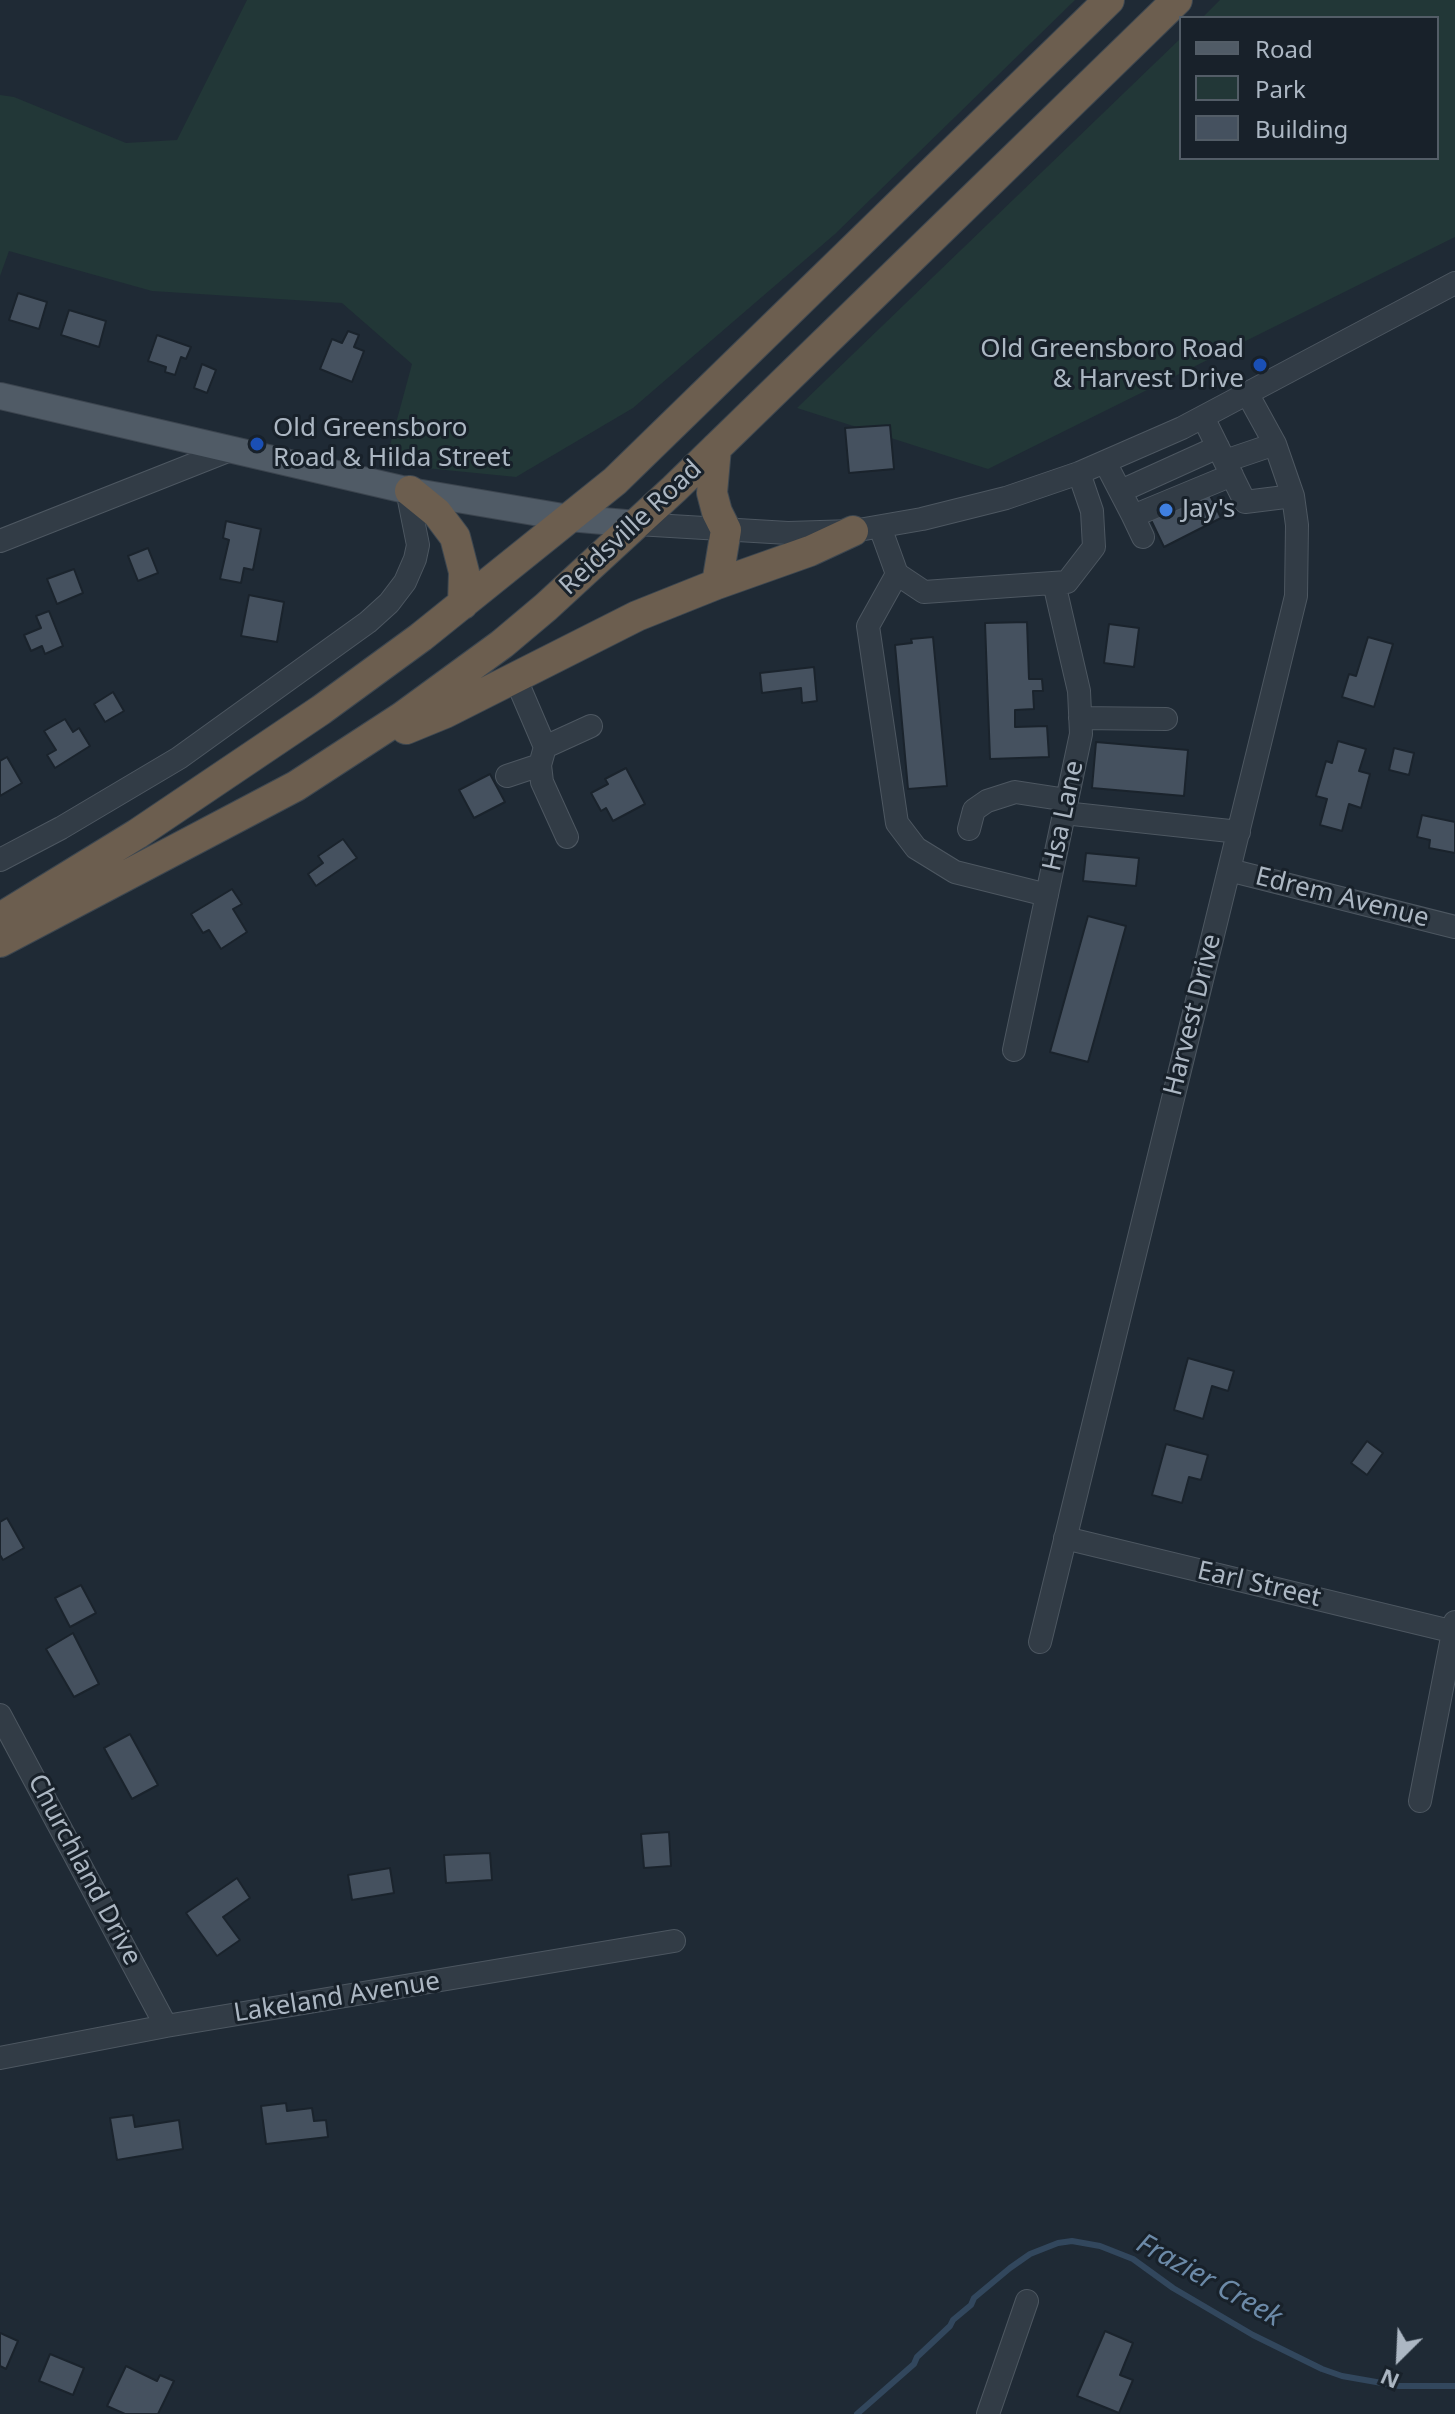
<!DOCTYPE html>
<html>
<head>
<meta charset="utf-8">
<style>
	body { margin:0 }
	#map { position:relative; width:1455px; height:2414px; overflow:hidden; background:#1f2a35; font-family:"Noto Sans",sans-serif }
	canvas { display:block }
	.legend { position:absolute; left:1179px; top:16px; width:260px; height:144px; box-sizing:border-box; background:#18212a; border:2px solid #535d67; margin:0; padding:10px 14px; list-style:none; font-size:24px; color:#acb7c3 }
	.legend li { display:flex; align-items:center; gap:16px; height:40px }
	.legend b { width:40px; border:2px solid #535d67 }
	.north { position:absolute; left:1359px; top:2318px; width:80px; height:80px; -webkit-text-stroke:6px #18212a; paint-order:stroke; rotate:204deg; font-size:22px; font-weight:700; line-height:32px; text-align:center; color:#acb7c3 }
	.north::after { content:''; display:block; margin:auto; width:28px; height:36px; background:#acb7c3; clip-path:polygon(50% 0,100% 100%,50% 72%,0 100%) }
</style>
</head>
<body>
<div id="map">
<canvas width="1455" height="2414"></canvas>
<ul class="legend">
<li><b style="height:10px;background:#505b66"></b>Road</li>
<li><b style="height:22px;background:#223737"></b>Park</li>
<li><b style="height:22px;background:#45515f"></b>Building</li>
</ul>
<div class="north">N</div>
</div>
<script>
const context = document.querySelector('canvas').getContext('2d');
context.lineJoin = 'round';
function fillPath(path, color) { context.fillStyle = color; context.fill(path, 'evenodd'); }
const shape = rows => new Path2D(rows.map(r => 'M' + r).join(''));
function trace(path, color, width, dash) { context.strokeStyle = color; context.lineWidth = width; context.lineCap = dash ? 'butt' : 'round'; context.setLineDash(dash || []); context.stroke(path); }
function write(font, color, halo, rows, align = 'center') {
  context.font = font + ' "Noto Sans",sans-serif'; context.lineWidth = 6; context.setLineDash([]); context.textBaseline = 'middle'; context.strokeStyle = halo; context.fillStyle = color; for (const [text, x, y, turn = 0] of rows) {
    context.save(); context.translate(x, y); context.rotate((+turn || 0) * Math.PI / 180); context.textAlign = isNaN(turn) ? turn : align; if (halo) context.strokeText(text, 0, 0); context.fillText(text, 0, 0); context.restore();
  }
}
fillPath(shape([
	[247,0,1075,0,835,234,633,408,516,477,385,464,412,364,342,303,152,291,9,251,0,276,0,95,14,97,126,143,177,140],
	[1220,0,1455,0,1455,237,988,469,797,408,1181,38,1181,158,1437,158,1437,18,1202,18]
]), '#223737');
trace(shape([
	[857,2414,914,2364,917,2357,950,2326,953,2320,971,2305,974,2298,1010,2268,1030,2254,1058,2243,1072,2241,1100,2246,1133,2259,1173,2288,1253,2335,1322,2369,1342,2376,1399,2386,1455,2386]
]), '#32475d', 6);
const building = shape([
	[18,293,47,302,39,329,9,320,18,293],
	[69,310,106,321,99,347,61,335,69,310],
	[348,331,359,335,354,347,364,351,352,382,320,369,332,339,342,343,348,331],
	[157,335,191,347,186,359,181,357,175,375,165,372,166,367,148,361,157,335],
	[202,364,216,370,207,393,194,388,202,364],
	[890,425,894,469,849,473,845,428,890,425],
	[1208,491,1221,518,1164,547,1151,520,1208,491],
	[226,521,261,529,253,570,244,568,241,583,220,579,229,540,223,538,226,521],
	[148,548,158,573,138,581,128,556,148,548],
	[74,569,83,593,57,604,47,579,74,569],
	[249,595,284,602,277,642,241,636,249,595],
	[49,611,63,646,45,654,42,646,31,651,24,635,41,628,36,616,49,611],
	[1027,622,1029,679,1042,679,1043,691,1033,691,1034,709,1015,710,1015,727,1047,726,1049,757,990,759,985,623,1027,622],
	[1109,624,1139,628,1134,667,1104,663,1109,624],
	[933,637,947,786,908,789,895,645,912,643,911,639,933,637],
	[1368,637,1393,644,1374,707,1342,697,1349,674,1356,676,1368,637],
	[814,667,817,701,802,703,801,688,762,693,760,673,814,667],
	[113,692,124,711,105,722,94,704,113,692],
	[65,719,73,732,79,728,90,746,55,768,47,755,56,750,44,731,65,719],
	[1338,741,1366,749,1359,771,1370,774,1361,808,1349,804,1342,831,1320,825,1327,799,1316,796,1326,761,1332,763,1338,741],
	[1096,742,1188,750,1184,796,1092,788,1096,742],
	[1394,748,1414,753,1409,775,1389,770,1394,748],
	[7,757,22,783,0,796,0,761,7,757],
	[626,768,645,804,613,821,606,808,601,811,591,793,608,784,605,779,626,768],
	[490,774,505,802,474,818,459,790,490,774],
	[1422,815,1455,822,1455,853,1429,848,1430,840,1417,837,1422,815],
	[343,839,357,858,316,886,308,874,323,863,318,856,343,839],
	[1086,853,1139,858,1136,886,1083,881,1086,853],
	[232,889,242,904,233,909,247,932,221,949,209,930,203,933,191,914,232,889],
	[1088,916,1126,926,1088,1062,1050,1052,1088,916],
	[1188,1358,1234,1371,1228,1391,1212,1386,1203,1419,1174,1410,1188,1358],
	[1367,1441,1383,1453,1367,1475,1351,1463,1367,1441],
	[1166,1444,1208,1455,1201,1480,1189,1477,1182,1503,1152,1495,1166,1444],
	[7,1518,24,1548,3,1560,0,1555,0,1522,7,1518],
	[81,1585,96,1613,70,1627,55,1598,81,1585],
	[73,1633,99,1684,74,1697,46,1649,73,1633],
	[130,1734,158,1785,132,1799,104,1748,130,1734],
	[669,1832,671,1866,644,1868,641,1834,669,1832],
	[490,1853,492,1880,446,1883,444,1855,490,1853],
	[390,1868,394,1893,352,1900,348,1875,390,1868],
	[237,1878,250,1898,223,1917,240,1940,217,1956,186,1913,237,1878],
	[286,2103,287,2111,312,2108,314,2121,326,2120,328,2137,266,2144,261,2106,286,2103],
	[133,2115,135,2127,179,2120,183,2149,117,2160,110,2118,133,2115],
	[1105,2331,1133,2343,1120,2375,1133,2380,1119,2413,1077,2396,1105,2331],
	[0,2333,18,2341,6,2369,0,2366,0,2333],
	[50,2354,84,2368,73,2395,39,2381,50,2354],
	[126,2366,157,2381,160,2375,174,2381,158,2414,125,2414,107,2406,126,2366]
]);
fillPath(building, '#45515f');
trace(building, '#1a232c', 2);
const minor = shape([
	[1203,417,1245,502,1293,496],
	[1225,461,1275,444],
	[1105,462,1133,516,1232,475],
	[1121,491,1218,447],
	[1133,516,1143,537],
	[637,524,788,533,853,531,922,519,1006,498,1079,473,1182,428,1455,283],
	[880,527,897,574,924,592,1067,582,1094,547,1092,511,1079,473],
	[0,541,230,450],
	[897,574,868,626,897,823,916,848,955,872,1047,895],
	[515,677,545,747,540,765,542,782,567,837],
	[1080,718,1166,719],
	[545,747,591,726],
	[507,776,540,765],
	[1064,813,1239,832],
	[969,829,974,810,987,801,1015,792,1067,800],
	[0,860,61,828,179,758,368,622,389,603,405,582,415,559,418,545,407,490],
	[1229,870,1455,927],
	[1014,1050,1081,734,1079,691,1054,583],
	[1065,1538,1455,1632],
	[1040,1642,1296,596,1297,525,1293,496,1275,444,1247,393],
	[0,1715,166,2026],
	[1420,1801,1455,1622],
	[0,2058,166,2026,674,1941],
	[988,2414,1027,2301]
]);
const major = shape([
	[0,396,410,491,569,518,637,524]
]);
const highway = shape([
	[716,448,712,493,717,512,726,530,717,584],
	[410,491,437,513,455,537,464,572,463,604],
	[406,729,445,713,637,616,717,584,810,551,853,531],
	[0,918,137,834,321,710,421,637,615,481,1109,0],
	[0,942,296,786,402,717,502,644,546,607,674,489,1177,0]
]);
trace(minor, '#4d5761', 24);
trace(major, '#3c454f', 28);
trace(highway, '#3d4750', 32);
trace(minor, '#323c46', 22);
trace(major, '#505b66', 26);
trace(highway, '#6c5e4f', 30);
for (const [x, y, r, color] of [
	[1260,365,8,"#1a4fb4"],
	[257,444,8,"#1a4fb4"],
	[1166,510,8,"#3f7fe0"]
]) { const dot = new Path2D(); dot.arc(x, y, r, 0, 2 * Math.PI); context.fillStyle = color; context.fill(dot); trace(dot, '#18212a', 3); }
write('26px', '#acb7c3', '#18212a', [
	["Old Greensboro Road",1244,350,"right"],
	["& Harvest Drive",1244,380,"right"],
	["Old Greensboro",273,429],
	["Road & Hilda Street",273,459],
	["Jay's",1182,510]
], 'left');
write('26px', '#acb7c3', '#18212a', [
	["Reidsville Road",631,528,-43],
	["Hsa Lane",1064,816,-78],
	["Edrem Avenue",1342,898,14],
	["Harvest Drive",1193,1015,-76],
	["Earl Street",1259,1585,13],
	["Churchland Drive",84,1870,62],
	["Lakeland Avenue",337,1998,-9]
]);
write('italic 28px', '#6c8aa8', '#18212a', [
	["Frazier Creek",1209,2281,29]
]);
</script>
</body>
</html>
